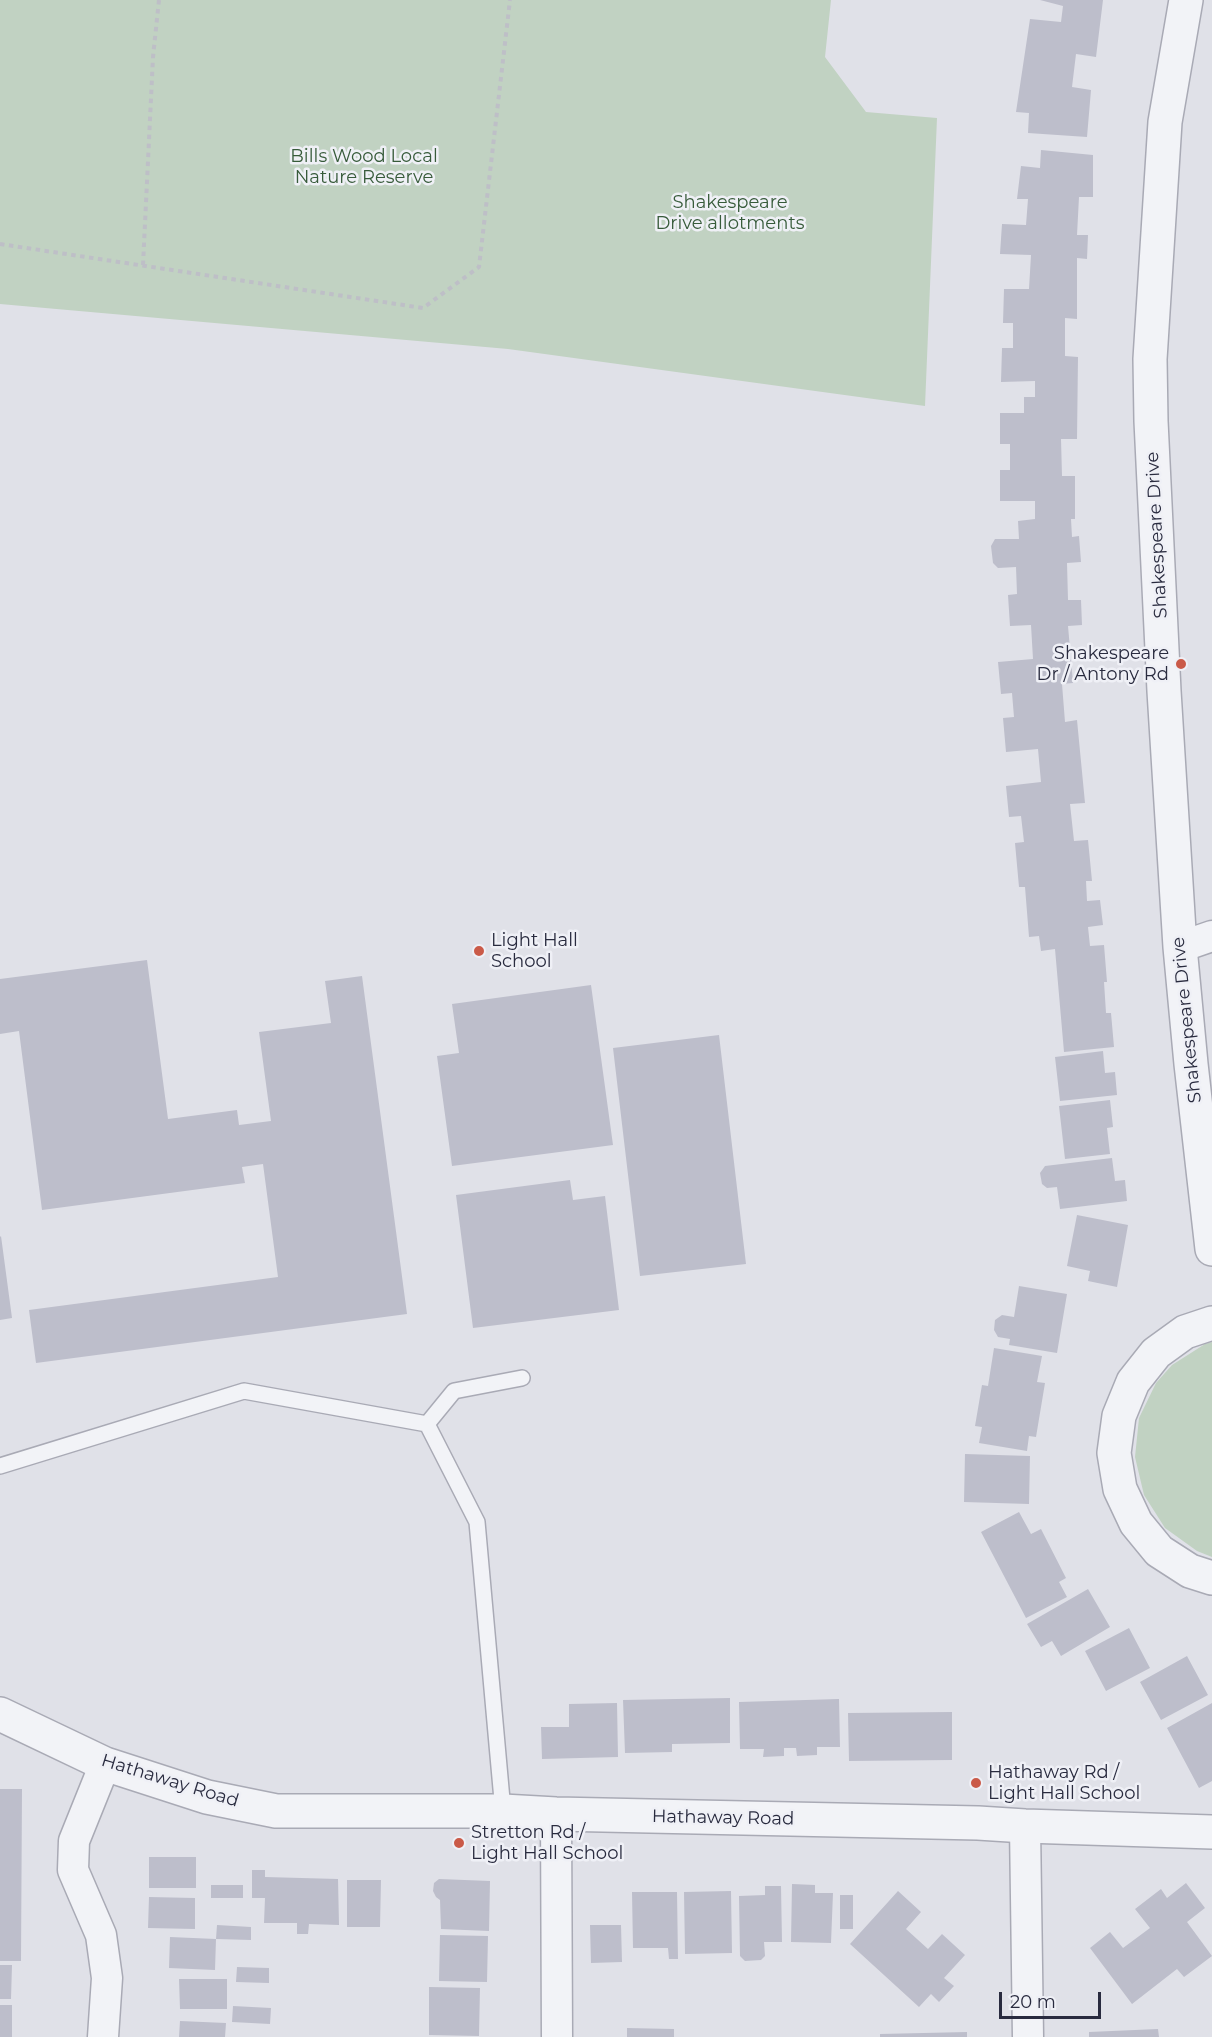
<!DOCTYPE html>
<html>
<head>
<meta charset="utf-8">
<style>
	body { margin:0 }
	#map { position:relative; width:1212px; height:2037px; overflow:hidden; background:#e0e1e8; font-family:Montserrat,sans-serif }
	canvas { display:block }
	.scale { position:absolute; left:999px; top:1992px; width:102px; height:27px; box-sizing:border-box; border:3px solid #292b3f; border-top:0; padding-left:8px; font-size:18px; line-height:21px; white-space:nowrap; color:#292b3f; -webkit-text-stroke:4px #eff0f6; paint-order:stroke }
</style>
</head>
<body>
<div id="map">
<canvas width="1212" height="2037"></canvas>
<div class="scale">20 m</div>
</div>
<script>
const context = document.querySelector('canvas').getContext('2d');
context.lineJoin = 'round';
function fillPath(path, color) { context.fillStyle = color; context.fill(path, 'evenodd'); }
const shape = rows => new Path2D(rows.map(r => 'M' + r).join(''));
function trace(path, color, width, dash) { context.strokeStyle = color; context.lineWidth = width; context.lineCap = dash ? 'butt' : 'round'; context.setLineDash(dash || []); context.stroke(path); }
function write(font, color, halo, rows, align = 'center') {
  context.font = font + ' Montserrat,sans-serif'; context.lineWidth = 5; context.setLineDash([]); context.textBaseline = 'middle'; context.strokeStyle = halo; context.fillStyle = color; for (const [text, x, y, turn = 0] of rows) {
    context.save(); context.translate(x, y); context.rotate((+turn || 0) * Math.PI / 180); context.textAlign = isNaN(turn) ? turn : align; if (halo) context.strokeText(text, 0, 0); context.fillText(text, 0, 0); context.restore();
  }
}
fillPath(shape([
	[0,0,831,0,825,57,866,112,937,118,925,406,508,349,0,304],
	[1212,1342,1212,1557,1197,1551,1165,1528,1144,1495,1135,1457,1139,1418,1156,1383,1172,1365,1205,1344]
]), '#c1d2c2');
fillPath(shape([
	[1040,0,1103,0,1096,57,1076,54,1072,87,1091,90,1087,137,1028,133,1029,113,1016,112,1030,19,1061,22,1063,6],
	[1041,150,1093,155,1093,197,1079,197,1077,235,1088,235,1087,259,1077,258,1077,319,1065,318,1065,356,1078,357,1077,439,1061,439,1062,476,1075,476,1075,519,1071,519,1072,537,1079,536,1081,562,1067,563,1068,600,1081,600,1082,625,1068,626,1073,683,1062,684,1065,722,1077,720,1085,803,1070,804,1074,841,1088,840,1092,881,1086,881,1087,901,1100,900,1103,925,1088,927,1090,946,1104,945,1107,982,1104,982,1106,1013,1111,1013,1114,1047,1064,1052,1055,949,1041,951,1039,936,1029,937,1025,887,1019,887,1015,843,1024,842,1021,816,1009,817,1006,786,1041,782,1038,749,1006,752,1003,718,1014,717,1012,693,1001,694,998,662,1033,659,1031,625,1010,626,1008,595,1017,594,1016,567,998,568,993,563,991,546,995,539,1019,539,1018,521,1035,519,1035,501,1000,501,1000,470,1010,470,1010,444,1000,444,1000,413,1024,413,1024,397,1035,397,1035,381,1001,382,1002,348,1013,348,1013,323,1003,323,1004,289,1029,289,1031,255,1000,254,1002,224,1026,225,1028,199,1017,199,1021,166,1040,168],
	[147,960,168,1119,237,1110,239,1125,271,1121,259,1032,331,1023,325,981,362,976,407,1314,36,1363,29,1310,278,1277,263,1164,242,1167,245,1183,42,1210,19,1031,0,1034,0,979],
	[591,985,613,1145,452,1166,437,1056,459,1053,452,1004],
	[719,1035,746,1264,640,1276,613,1048],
	[1103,1051,1105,1073,1115,1072,1117,1095,1060,1101,1055,1057],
	[1110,1100,1113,1127,1107,1128,1110,1154,1065,1159,1059,1106],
	[1112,1158,1115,1181,1125,1180,1127,1201,1060,1209,1057,1187,1047,1188,1042,1184,1040,1173,1045,1166],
	[570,1180,573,1200,605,1196,619,1310,473,1328,456,1195],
	[1077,1215,1128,1225,1117,1287,1088,1281,1090,1271,1067,1266],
	[1,1236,12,1318,0,1320,0,1237],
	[1019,1286,1067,1294,1057,1353,1009,1345,1010,1339,998,1337,994,1330,995,1320,1002,1315,1014,1317],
	[994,1348,1042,1356,1037,1382,1045,1383,1036,1437,1029,1436,1027,1451,979,1443,982,1427,975,1426,982,1385,988,1386],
	[965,1454,1030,1456,1029,1504,964,1502],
	[1019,1512,1031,1534,1041,1529,1066,1578,1059,1582,1067,1597,1026,1618,981,1532],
	[1088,1589,1110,1627,1061,1656,1052,1641,1041,1647,1027,1624],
	[1129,1628,1150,1668,1106,1691,1085,1651],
	[1187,1656,1208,1695,1161,1720,1140,1682],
	[730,1698,730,1743,672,1744,672,1752,625,1753,623,1700],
	[839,1699,840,1747,817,1747,817,1755,797,1756,796,1748,784,1748,784,1756,763,1757,764,1749,740,1749,739,1702],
	[617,1703,618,1757,542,1759,541,1727,569,1727,569,1704],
	[1212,1703,1212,1781,1199,1788,1167,1728],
	[952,1712,952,1760,849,1761,848,1713],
	[0,1789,22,1789,21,1961,0,1961],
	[149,1857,196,1857,196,1888,149,1888],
	[252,1870,265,1870,265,1877,338,1879,339,1925,309,1924,308,1934,297,1934,297,1923,264,1923,265,1898,252,1898],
	[439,1879,490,1881,489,1931,441,1929,440,1900,436,1897,433,1891,434,1883],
	[347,1880,381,1880,380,1927,347,1927],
	[1186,1883,1205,1908,1187,1922,1212,1956,1184,1977,1177,1969,1132,2004,1090,1948,1110,1932,1123,1948,1150,1928,1135,1909,1161,1889,1167,1898],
	[792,1884,815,1885,815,1893,833,1893,831,1943,791,1942],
	[211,1885,243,1885,243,1898,211,1898],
	[765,1886,781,1886,782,1942,764,1942,765,1956,761,1960,745,1961,740,1956,739,1896,765,1895],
	[731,1891,732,1953,685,1954,684,1892],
	[898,1891,921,1912,906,1929,928,1949,942,1934,965,1955,944,1978,954,1986,939,2002,931,1994,919,2007,850,1944],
	[632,1892,677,1892,678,1959,669,1959,668,1948,633,1948],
	[840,1895,853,1895,853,1929,840,1929],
	[149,1897,195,1898,195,1929,148,1928],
	[217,1925,251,1927,251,1940,216,1939,215,1970,169,1968,170,1937,216,1939],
	[590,1925,621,1925,622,1962,591,1963],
	[440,1935,488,1936,487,1982,439,1981],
	[0,1965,12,1965,11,1999,0,1999],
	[237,1967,269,1968,269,1983,236,1982],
	[179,1979,227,1979,227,2009,180,2009],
	[429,1987,480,1988,479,2036,429,2035],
	[0,2005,12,2005,12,2037,0,2037],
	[233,2006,271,2008,270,2024,232,2022],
	[180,2021,226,2023,225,2037,179,2037],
	[627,2028,674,2029,674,2037,627,2037],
	[1158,2029,1159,2037,1089,2037,1089,2032],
	[967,2032,967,2037,880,2037,880,2034]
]), '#bdbecb');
const service = shape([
	[427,1424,454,1391,522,1378],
	[0,1466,244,1391,427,1424,477,1522,503,1811]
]);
const minor = shape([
	[1180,947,1212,936],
	[556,1814,557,2037],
	[1025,1826,1028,2037],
	[103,2037,107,1978,101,1935,73,1870,74,1841,105,1764]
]);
const tertiary = shape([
	[1186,0,1165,122,1150,359,1151,421,1164,691,1180,947,1191,1064,1212,1249],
	[1212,1323,1185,1332,1156,1353,1133,1382,1119,1416,1114,1453,1120,1489,1136,1523,1159,1551,1190,1571,1212,1578],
	[0,1714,105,1764,207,1797,276,1811,503,1811,556,1814,978,1823,1025,1826,1212,1832]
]);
trace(service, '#a9aab5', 18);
trace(minor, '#a9aab5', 33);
trace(tertiary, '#a9aab5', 36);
trace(shape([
	[0,244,423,308,479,267,510,0],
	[143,265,153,57,159,0]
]), '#bebfc7', 4, [4.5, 4.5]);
trace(service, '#f2f3f7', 15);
trace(minor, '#f2f3f7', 30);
trace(tertiary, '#f2f3f7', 33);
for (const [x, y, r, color] of [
	[1181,664,6,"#ca5a48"],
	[479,951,6,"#ca5a48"],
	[976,1783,6,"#ca5a48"],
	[459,1843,6,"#ca5a48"]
]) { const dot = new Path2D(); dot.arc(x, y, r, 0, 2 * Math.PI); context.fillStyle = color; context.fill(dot); trace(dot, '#eff0f6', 2); }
write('18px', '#375b3a', '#eff0f6', [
	["Bills Wood Local",364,157],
	["Nature Reserve",364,178],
	["Shakespeare",730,203],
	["Drive allotments",730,224]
]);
write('18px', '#292b3f', '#eff0f6', [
	["Shakespeare Drive",1157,535,-93],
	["Shakespeare Drive",1187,1020,-96],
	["Hathaway Road",170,1781,17],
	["Hathaway Road",723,1818,1]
]);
write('18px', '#292b3f', '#eff0f6', [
	["Shakespeare",1169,654,"right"],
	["Dr / Antony Rd",1169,675,"right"],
	["Light Hall",491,941],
	["School",491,962],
	["Hathaway Rd /",988,1773],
	["Light Hall School",988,1794],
	["Stretton Rd /",471,1833],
	["Light Hall School",471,1854]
], 'left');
</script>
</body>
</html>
